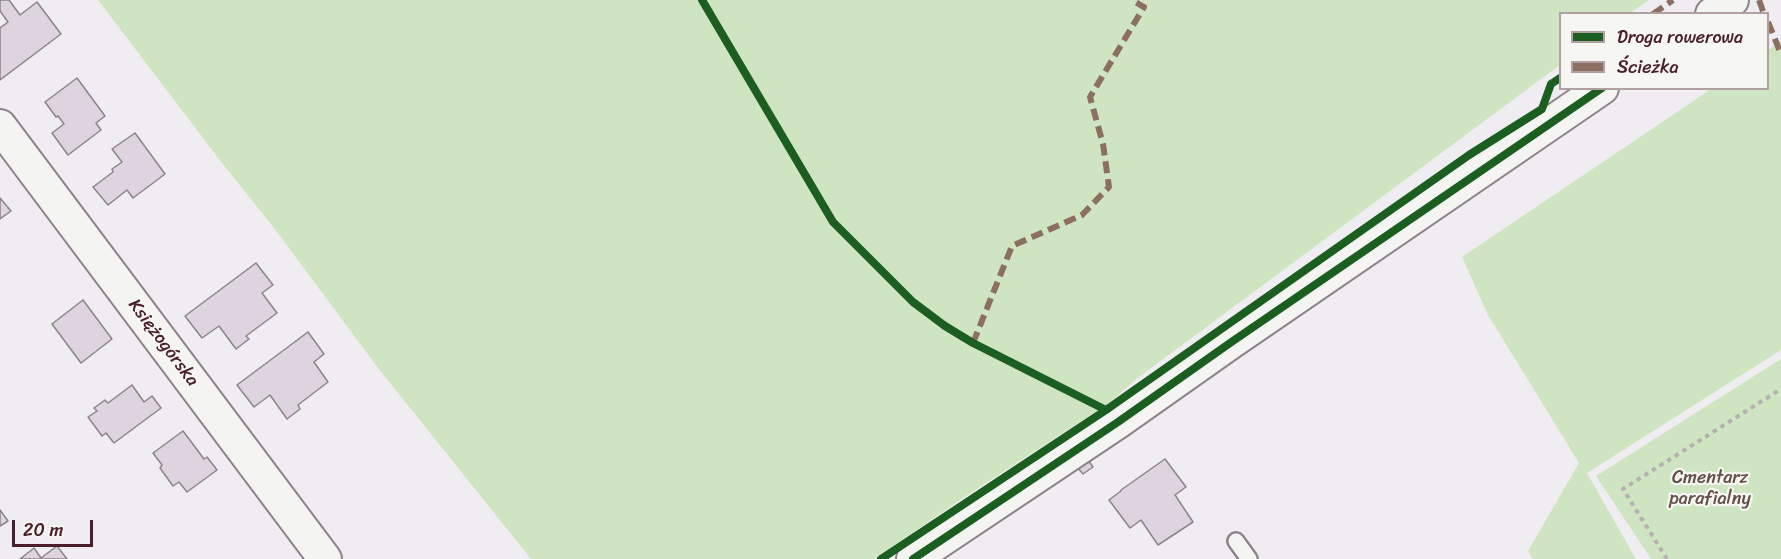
<!DOCTYPE html>
<html>
<head>
<meta charset="utf-8">
<style>
	body { margin:0 }
	#map { position:relative; width:1781px; height:559px; overflow:hidden; background:#f0edf2; font-family:Sriracha,sans-serif }
	canvas { display:block }
	.legend { position:absolute; left:1559px; top:12px; width:210px; height:78px; box-sizing:border-box; background:#f6f6f2; border:2px solid #b1a0a2; margin:0; padding:8px 10px; list-style:none; font-size:18px; color:#4a1f2b }
	.legend li { display:flex; align-items:center; gap:12px; height:30px }
	.legend b { width:30px; border:2px solid #b1a0a2 }
	.scale { position:absolute; left:12px; top:520px; width:81px; height:27px; box-sizing:border-box; border:3px solid #4a1f2b; border-top:0; padding-left:8px; font-size:18px; line-height:21px; white-space:nowrap; color:#4a1f2b; -webkit-text-stroke:4px #f6f6f2; paint-order:stroke }
</style>
</head>
<body>
<div id="map">
<canvas width="1781" height="559"></canvas>
<ul class="legend">
<li><b style="height:8px;background:#1b5e20"></b>Droga rowerowa</li>
<li><b style="height:8px;background:#8d6e63"></b>Ścieżka</li>
</ul>
<div class="scale">20 m</div>
</div>
<script>
const context = document.querySelector('canvas').getContext('2d');
context.lineJoin = 'round';
function fillPath(path, color) { context.fillStyle = color; context.fill(path, 'evenodd'); }
const shape = rows => new Path2D(rows.map(r => 'M' + r).join(''));
function trace(path, color, width, dash) { context.strokeStyle = color; context.lineWidth = width; context.lineCap = dash ? 'butt' : 'round'; context.setLineDash(dash || []); context.stroke(path); }
function write(font, color, halo, rows, align = 'center') {
  context.font = font + ' Sriracha,sans-serif'; context.lineWidth = 4.5; context.setLineDash([]); context.textBaseline = 'middle'; context.strokeStyle = halo; context.fillStyle = color; for (const [text, x, y, turn = 0] of rows) {
    context.save(); context.translate(x, y); context.rotate((+turn || 0) * Math.PI / 180); context.textAlign = isNaN(turn) ? turn : align; if (halo) context.strokeText(text, 0, 0); context.fillText(text, 0, 0); context.restore();
  }
}
fillPath(shape([
	[98,0,1649,0,1630,13,1560,14,1560,65,1139,377,1110,402,960,500,874,559,531,559,378,368,274,228,222,163],
	[1781,41,1781,350,1587,473,1636,559,1533,559,1528,551,1579,463,1488,315,1462,257,1711,89,1768,88,1768,50],
	[1781,359,1781,559,1651,559,1596,476]
]), '#cfe5c2');
const building = shape([
	[0,0,9,0,20,15,37,2,61,34,0,80,0,28,8,22,0,11,0,0],
	[77,78,105,116,96,123,101,130,68,155,52,133,64,124,58,116,56,117,45,102,77,78],
	[135,133,165,174,133,198,127,190,108,205,93,187,113,172,112,169,122,162,112,149,135,133],
	[0,198,11,211,0,219,0,198],
	[256,263,273,285,262,293,277,313,246,336,249,339,236,349,219,326,202,338,185,316,256,263],
	[83,300,112,339,81,363,52,324,83,300],
	[308,332,324,354,314,362,328,382,298,405,300,409,287,419,270,395,254,407,237,385,308,332],
	[132,385,144,402,152,396,161,408,114,443,106,433,102,436,88,417,97,411,94,408,105,400,108,403,132,385],
	[183,431,204,459,207,457,217,470,187,492,179,482,173,486,160,468,162,465,153,453,183,431],
	[1165,459,1186,487,1175,495,1193,522,1158,545,1141,520,1130,528,1109,500,1121,491,1121,490,1165,459],
	[1088,460,1093,467,1083,474,1077,467,1088,460],
	[0,510,8,521,0,526,0,510],
	[57,546,67,559,20,559,34,548,41,558,57,546]
]);
fillPath(building, '#ddd4df');
trace(building, '#8d8388', 1.5);
const service = shape([
	[1236,541,1249,559]
]);
const minor = shape([
	[1712,14,1732,0],
	[0,126,325,559],
	[913,559,1118,422,1230,343,1602,88]
]);
trace(service, '#8d8388', 20);
trace(minor, '#8d8388', 36);
trace(shape([
	[1667,559,1623,489,1781,389]
]), '#b5b1b1', 4, [4.5, 4.5]);
trace(service, '#f4f4f3', 15);
trace(minor, '#f4f4f3', 32);
trace(shape([
	[1759,0,1764,14],
	[1653,14,1673,0],
	[1768,22,1781,54],
	[973,343,1012,246,1082,215,1109,187,1103,144,1090,97,1144,7,1132,0]
]), '#8d6e63', 6, [12, 6]);
trace(shape([
	[702,0,833,222,913,302,945,326,973,343,1106,410],
	[881,559,1106,410,1469,155,1542,109,1551,84,1560,78],
	[913,559,1118,422,1230,343,1602,88]
]), '#1b5e20', 8);
write('18px', '#4a1f2b', '#f6f6f2', [
	["Księżogórska",163,343,53]
]);
write('18px', '#644f47', '#f6f6f2', [
	["Cmentarz",1710,478],
	["parafialny",1710,499]
]);
</script>
</body>
</html>
